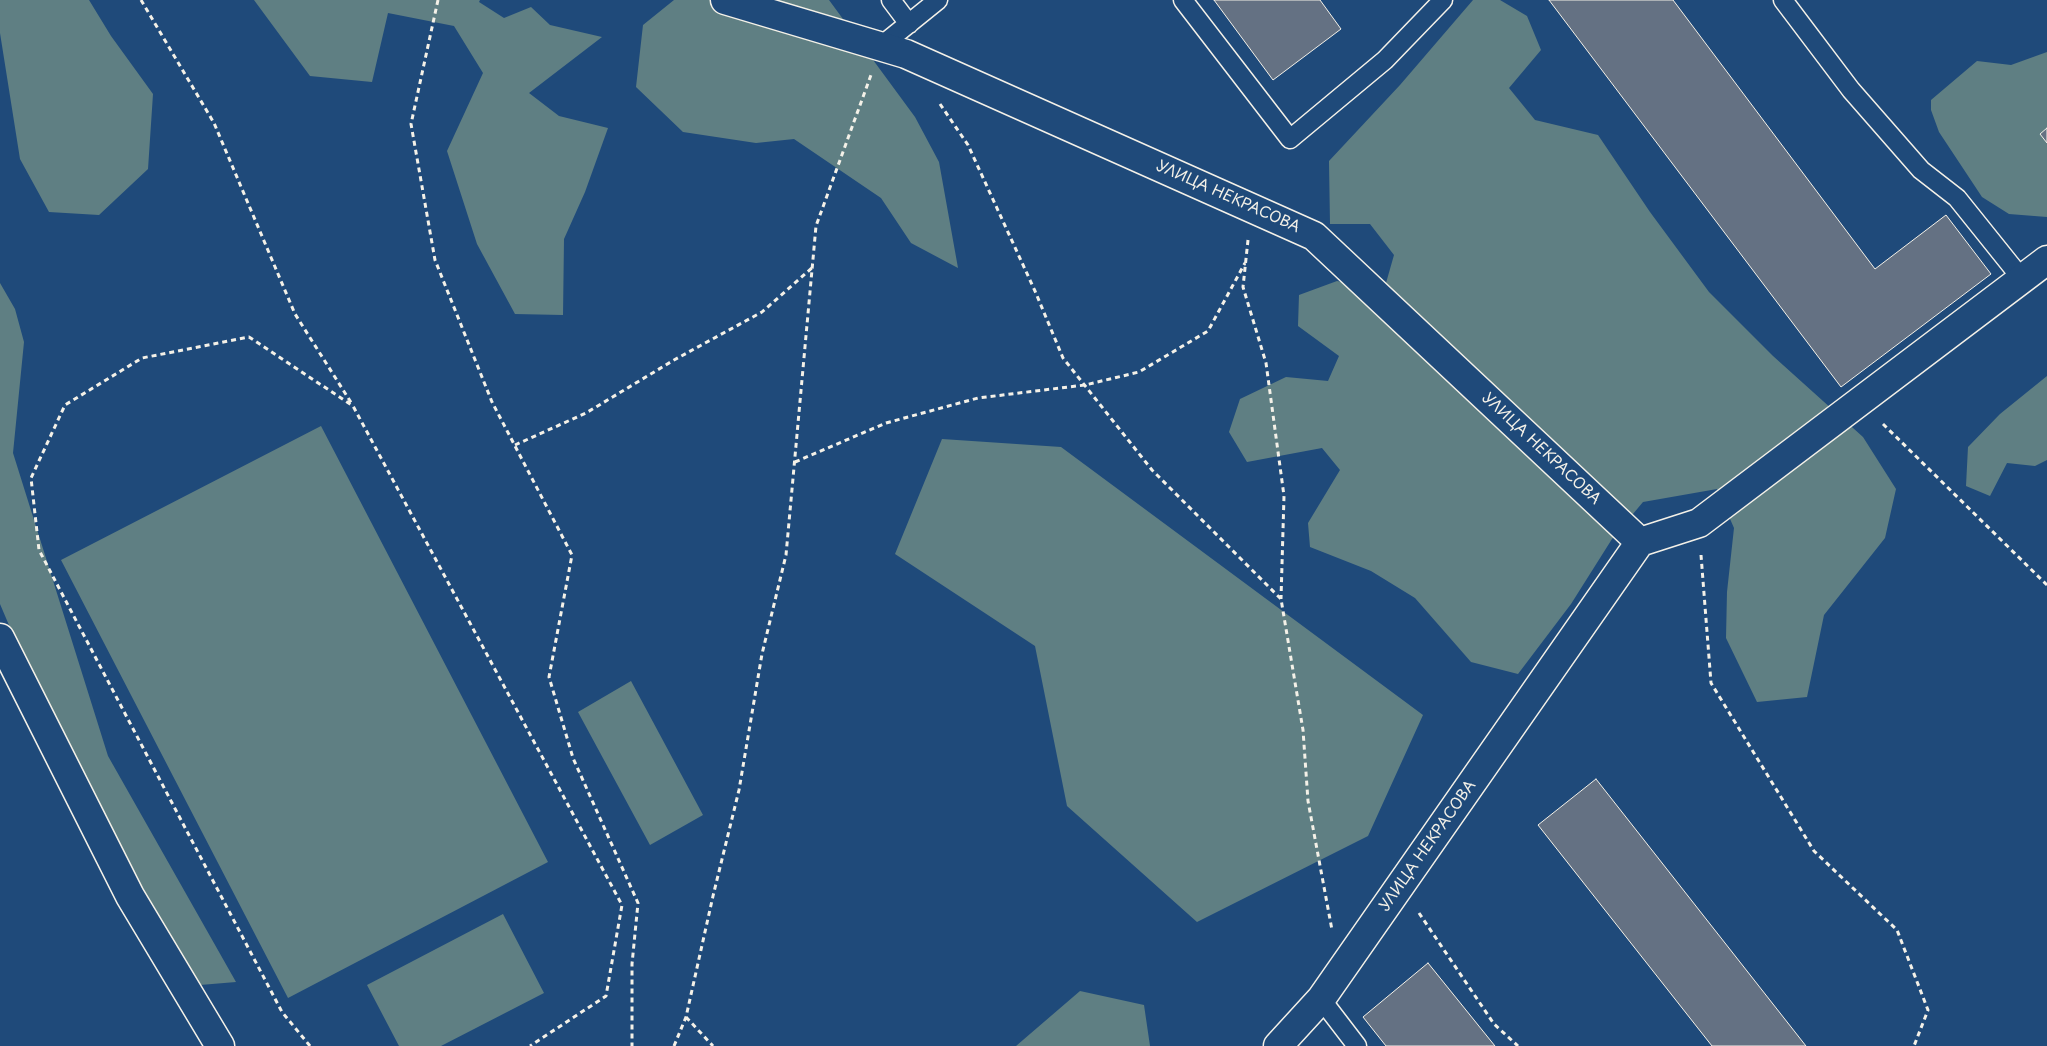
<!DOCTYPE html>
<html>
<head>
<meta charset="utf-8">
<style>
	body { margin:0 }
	canvas { display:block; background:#1f4a7a }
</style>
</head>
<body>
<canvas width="2047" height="1046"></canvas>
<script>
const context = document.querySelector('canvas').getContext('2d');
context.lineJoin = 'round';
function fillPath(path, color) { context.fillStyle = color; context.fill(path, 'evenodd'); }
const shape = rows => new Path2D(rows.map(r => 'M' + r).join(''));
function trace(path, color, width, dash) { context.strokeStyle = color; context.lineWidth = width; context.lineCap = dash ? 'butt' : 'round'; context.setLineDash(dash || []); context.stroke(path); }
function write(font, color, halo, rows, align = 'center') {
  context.font = font + ' "Playpen Sans",sans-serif'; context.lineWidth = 4.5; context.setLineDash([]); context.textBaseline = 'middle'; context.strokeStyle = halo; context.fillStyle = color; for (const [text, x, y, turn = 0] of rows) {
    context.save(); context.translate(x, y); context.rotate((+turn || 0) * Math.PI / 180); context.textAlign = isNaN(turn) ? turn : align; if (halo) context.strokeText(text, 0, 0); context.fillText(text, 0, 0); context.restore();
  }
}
fillPath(shape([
	[0,0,89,0,111,36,153,94,148,169,99,215,49,212,20,159,0,33],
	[254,0,480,0,479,2,504,18,531,7,550,25,602,37,529,93,559,116,608,128,585,192,564,239,563,315,515,314,477,244,447,151,483,73,454,26,388,13,372,82,310,76],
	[674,0,829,0,915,117,939,162,958,268,911,243,881,198,794,139,756,143,683,132,636,87,643,25],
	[1473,0,1500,0,1527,16,1541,50,1509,88,1535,120,1598,135,1650,212,1709,292,1773,356,1863,437,1896,489,1885,538,1824,615,1807,697,1757,702,1726,638,1727,592,1734,528,1717,489,1643,502,1612,539,1571,604,1518,674,1471,662,1415,598,1371,571,1310,547,1308,523,1340,470,1322,448,1247,462,1229,432,1240,399,1286,377,1328,381,1339,356,1298,326,1299,295,1337,281,1384,290,1394,255,1370,224,1330,224,1329,161,1400,85],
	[2047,52,2047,217,2009,214,1982,197,1939,132,1931,110,1931,100,1977,61,2011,65],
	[0,283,15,309,24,342,13,453,108,756,236,982,200,985,143,899,20,651,0,604],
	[2047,376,2047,460,2035,466,2007,463,1990,496,1966,486,1968,447,2000,414],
	[321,426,548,862,288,998,61,560],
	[942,439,1061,447,1423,715,1368,836,1197,922,1067,806,1035,646,895,554],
	[631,681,703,815,650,845,578,712],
	[503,914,544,993,441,1046,399,1046,367,985],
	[1080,991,1144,1005,1150,1046,1016,1046]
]), '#5f7f83');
const building = shape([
	[1214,0,1320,0,1341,29,1273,80,1214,0],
	[1549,0,1673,0,1875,269,1946,215,1991,274,1841,387,1549,0],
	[2047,128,2047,143,2040,134,2047,128],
	[1596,779,1806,1046,1712,1046,1538,825,1596,779],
	[1428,963,1495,1046,1386,1046,1363,1017,1428,963]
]);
fillPath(building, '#647183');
trace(building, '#f4f1e8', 1);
const lane = shape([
	[891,0,909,24],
	[1183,0,1290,139,1385,60,1443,0],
	[1783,0,1851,90,1921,170,1957,198,2022,279],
	[881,46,938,0],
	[1321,999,1357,1046]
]);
const street = shape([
	[725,0,906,54,1314,236,1640,542],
	[1278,1046,1321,999,1640,542,1699,523,2047,260]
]);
const secondary = shape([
	[0,638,130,896,220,1046]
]);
trace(lane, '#f4f1e8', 21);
trace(street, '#f4f1e8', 31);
trace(secondary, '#f4f1e8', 31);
trace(shape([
	[141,0,214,123,295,314,352,404],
	[438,0,411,124,435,260,492,402,572,555,549,677,573,758,638,903,632,964,632,1046],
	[940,104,968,145,1035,291,1063,358,1152,470,1281,599,1303,730,1308,801,1332,930],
	[1248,240,1243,287,1266,363,1284,496,1281,599],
	[1883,424,2047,585],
	[515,445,586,413,674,360,762,312,813,267],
	[795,462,886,423,978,398,1085,385,1139,372,1208,331,1245,263],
	[1701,555,1711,683,1814,851,1897,930,1928,1010,1914,1046],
	[1419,913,1494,1024,1518,1046],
	[686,1017,713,1046],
	[310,1046,282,1012,39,550,31,478,65,405,142,358,249,337,353,406,622,905,606,996,530,1046],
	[674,1046,686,1017,713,896,739,790,762,654,786,555,816,226,871,75]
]), '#f4f1e8', 3, [5, 4]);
trace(lane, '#1f4a7a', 18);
trace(street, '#1f4a7a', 28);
trace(secondary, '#1f4a7a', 28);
write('15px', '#f4f1e8', '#1f4a7a', [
	["УЛИЦА НЕКРАСОВА",1228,197,24],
	["УЛИЦА НЕКРАСОВА",1541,449,43],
	["УЛИЦА НЕКРАСОВА",1428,846,-55]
]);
</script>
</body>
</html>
